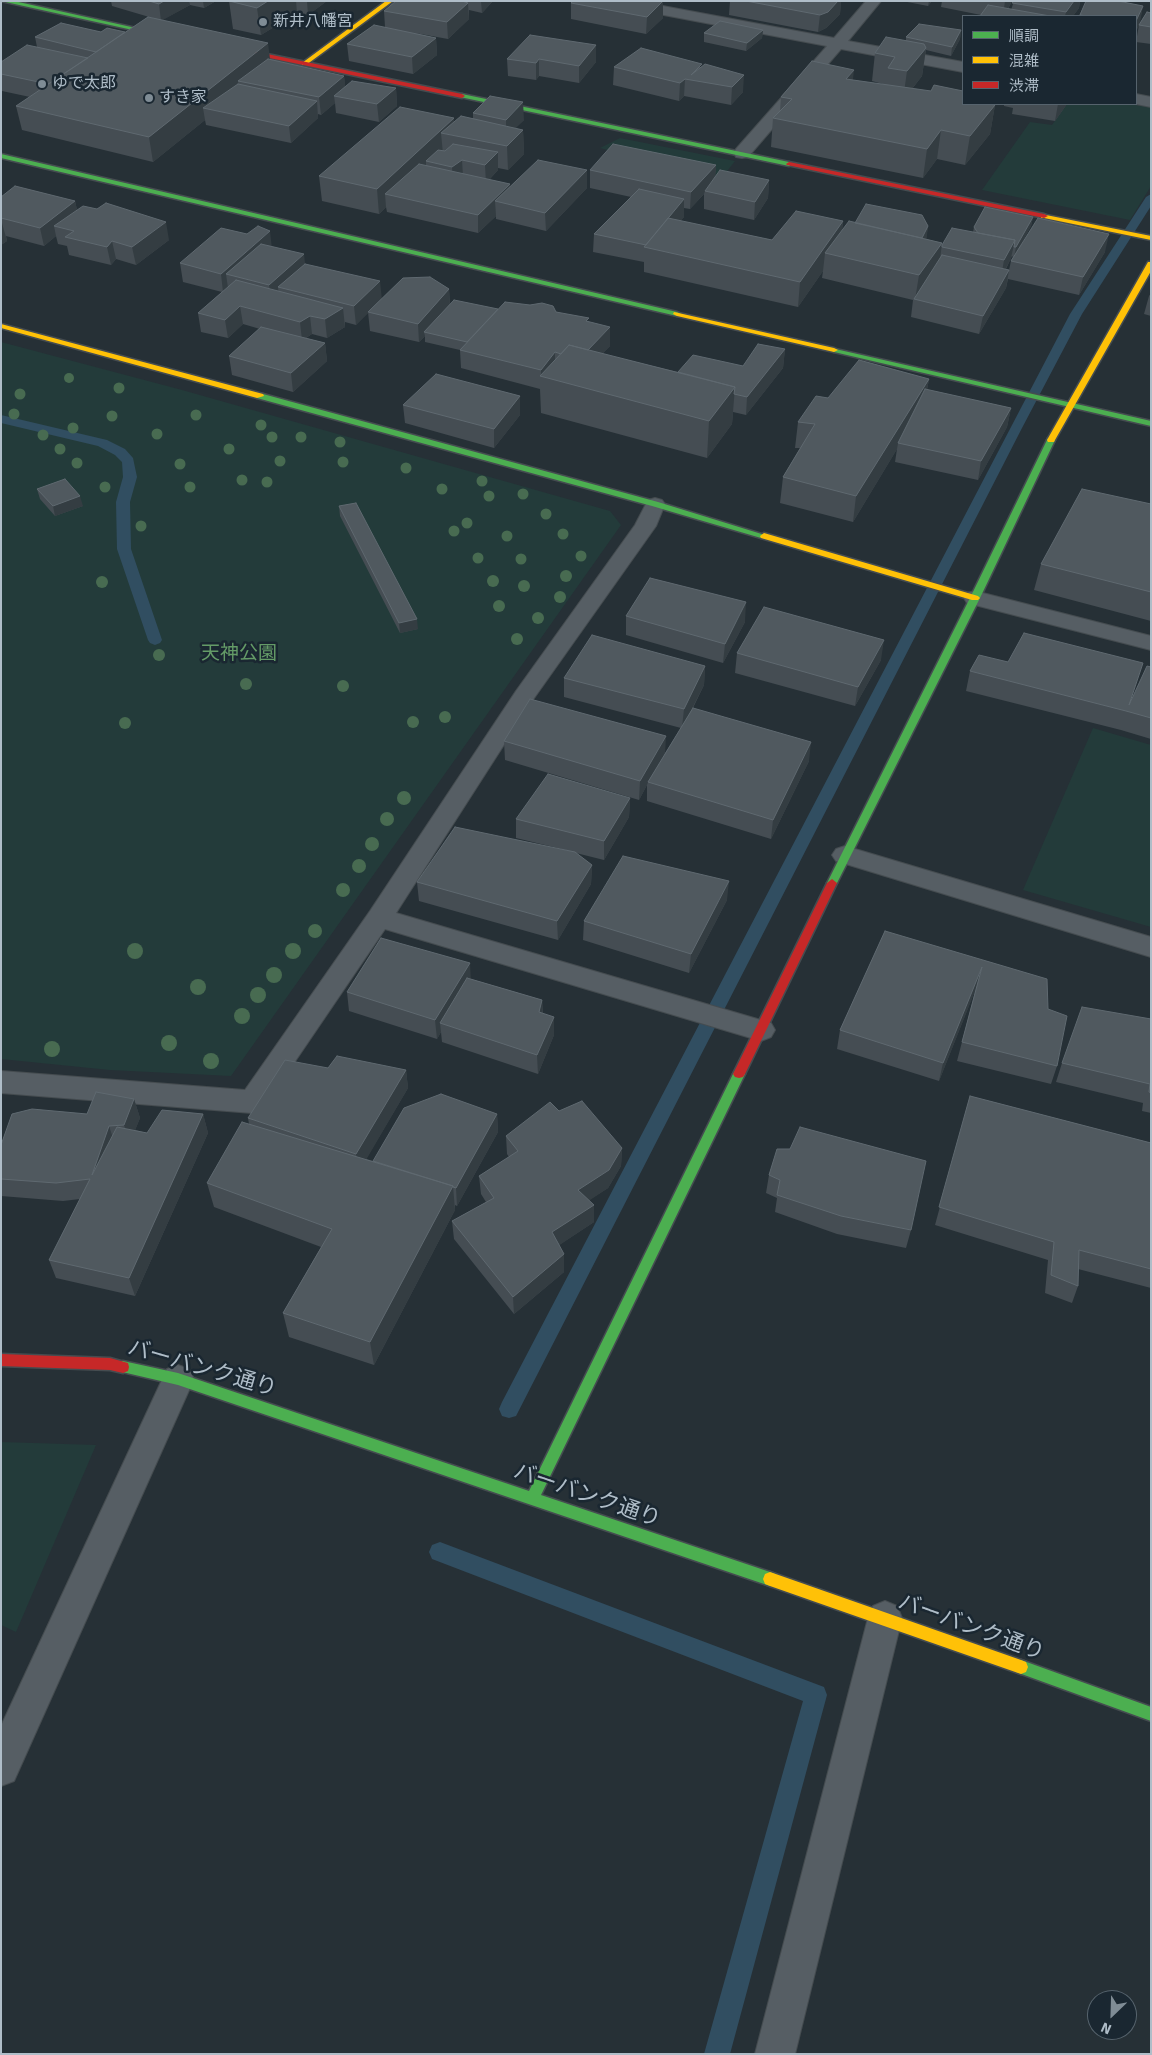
<!DOCTYPE html>
<html>
<head>
<meta charset="utf-8">
<style>
	body { margin:0 }
	#map { position:relative; width:1152px; height:2055px; overflow:hidden; background:#263036; font-family:Signika,"Noto Sans JP",sans-serif }
	canvas { display:block }
	.frame { position:absolute; inset:0; border:2px solid #afbdc8; pointer-events:none }
	.legend { position:absolute; left:962px; top:15px; width:175px; height:90px; box-sizing:border-box; background:#1a2731; border:1px solid #56636d; margin:0; padding:6px 9px; list-style:none; font-size:15px; color:#afbdc8 }
	.legend li { display:flex; align-items:center; gap:10px; height:25px }
	.legend b { width:25px; border:1px solid #56636d }
	.north { position:absolute; left:1087px; top:1990px; width:50px; height:50px; box-sizing:border-box; background:#1a2731; border:1px solid #56636d; border-radius:50%; rotate:204deg; font-size:14px; font-weight:700; line-height:20px; text-align:center; color:#afbdc8 }
	.north::after { content:''; display:block; margin:auto; width:18px; height:22px; background:#7f8c95; clip-path:polygon(50% 0,100% 100%,50% 72%,0 100%) }
</style>
</head>
<body>
<div id="map">
<canvas width="1152" height="2055"></canvas>
<div class="frame"></div>
<ul class="legend">
<li><b style="height:6px;background:#4caf50"></b>順調</li>
<li><b style="height:6px;background:#ffc107"></b>混雑</li>
<li><b style="height:6px;background:#c62828"></b>渋滞</li>
</ul>
<div class="north">N</div>
</div>
<script>
const context = document.querySelector('canvas').getContext('2d');
context.lineJoin = 'round';
function fillPath(path, color) { context.fillStyle = color; context.fill(path, 'evenodd'); }
const shape = rows => new Path2D(rows.map(r => 'M' + r).join(''));
function trace(path, color, width, dash) { context.strokeStyle = color; context.lineWidth = width; context.lineCap = dash ? 'butt' : 'round'; context.setLineDash(dash || []); context.stroke(path); }
function write(font, color, halo, rows, align = 'center') {
  context.font = font + ' Signika,"Noto Sans JP",sans-serif'; context.lineWidth = 5; context.setLineDash([]); context.textBaseline = 'middle'; context.strokeStyle = halo; context.fillStyle = color; for (const [text, x, y, turn = 0] of rows) {
    context.save(); context.translate(x, y); context.rotate((+turn || 0) * Math.PI / 180); context.textAlign = isNaN(turn) ? turn : align; if (halo) context.strokeText(text, 0, 0); context.fillText(text, 0, 0); context.restore();
  }
}
fillPath(shape([
	[1067,104,1129,104,1151,107,1151,186,1130,220,982,190,1030,122,1052,125],
	[620,138,735,161,721,179,600,148],
	[1,342,182,390,610,511,621,525,231,1076,110,1070,1,1059],
	[1093,728,1151,745,1151,927,1023,890],
	[1,1442,96,1445,16,1632,1,1625]
]), '#233b3a');
fillPath(shape([
	[1151,194,1151,206,1082,314,1022,428,516,1416,509,1418,502,1416,499,1409,502,1402,1070,314,1146,197,1151,194],
	[1,415,107,440,125,449,133,458,137,477,130,502,131,549,162,640,160,643,155,645,150,643,148,640,117,549,116,502,123,477,122,462,115,455,98,446,1,423,1,415],
	[440,1542,824,1687,827,1695,730,2054,704,2054,803,1701,432,1559,429,1552,432,1545,440,1542]
]), '#314e61');
const street = shape([
	[604,1,636,1,834,38,866,1,881,1,848,41,963,62,963,72,841,49,748,157,742,158,736,157,734,153,736,149,827,46,611,5,604,1],
	[1136,94,1151,97,1151,107,1136,104,1136,94],
	[655,498,662,500,665,504,656,526,532,701,396,913,771,1023,775,1030,771,1037,761,1041,385,929,262,1110,252,1113,1,1093,1,1071,245,1090,370,911,516,691,635,525,648,500,655,498],
	[975,591,1151,636,1151,650,967,603,964,598,967,593,975,591],
	[845,846,1151,937,1151,957,836,861,832,855,836,849,845,846],
	[178,1365,189,1369,194,1379,14,1781,1,1786,1,1726,167,1369,178,1365],
	[885,1601,897,1606,902,1618,795,2054,755,2054,868,1618,873,1606,885,1601]
]);
const fast = shape([
	[1,1,14,1,172,36,169,38,1,1],
	[462,94,789,162,792,164,789,166,460,97,459,96,462,94],
	[1,154,677,312,681,314,677,316,1,158,1,154],
	[831,348,1151,421,1151,426,834,352,830,350,831,348],
	[257,394,263,394,658,502,768,536,767,538,761,538,652,506,257,398,257,394],
	[1048,438,1054,438,1055,440,980,598,837,883,832,887,828,886,827,883,970,598,1048,438],
	[739,1070,743,1071,745,1074,541,1495,770,1572,775,1574,777,1579,775,1584,770,1586,178,1385,118,1371,117,1367,118,1363,123,1361,178,1373,529,1491,733,1074,735,1071,739,1070],
	[1021,1660,1151,1707,1151,1721,1016,1672,1014,1667,1016,1662,1021,1660]
]);
const slow = shape([
	[386,1,393,1,306,65,302,65,302,63,386,1],
	[1041,214,1151,236,1151,240,1044,218,1041,218,1041,214],
	[1148,262,1151,262,1151,271,1055,440,1054,442,1048,442,1047,440,1148,262],
	[674,312,834,348,838,350,834,352,677,316,673,314,674,312],
	[1,324,263,394,264,396,257,398,1,328,1,324],
	[764,533,978,596,980,598,978,600,972,600,761,538,760,536,764,533],
	[770,1572,1021,1660,1026,1662,1028,1667,1026,1672,1021,1674,770,1586,765,1584,763,1579,765,1574,770,1572]
]);
const jam = shape([
	[233,47,462,94,465,96,462,98,231,50,230,49,233,47],
	[789,162,1044,214,1048,216,1044,218,787,165,786,164,789,162],
	[832,879,837,883,745,1074,743,1077,739,1078,735,1077,733,1074,827,883,832,879],
	[1,1354,110,1358,128,1363,129,1367,128,1371,123,1373,110,1370,1,1366,1,1354]
]);
trace(street, '#454c50', 2);
trace(fast, '#454c50', 3);
trace(slow, '#454c50', 3);
trace(jam, '#454c50', 3);
fillPath(street, '#565e64');
fillPath(fast, '#4caf50');
fillPath(slow, '#ffc107');
fillPath(jam, '#c62828');
context.fillStyle = '#486b51';
for (const [x, y, r] of [
	[69,378,5],
	[119,388,5.5],
	[20,394,5.5],
	[14,414,5.5],
	[196,415,5.5],
	[112,416,5.5],
	[261,425,5.5],
	[73,428,5.5],
	[157,434,5.5],
	[43,435,5.5],
	[272,437,5.5],
	[301,437,5.5],
	[340,442,5.5],
	[60,449,5.5],
	[229,449,5.5],
	[280,461,5.5],
	[343,462,5.5],
	[77,463,5.5],
	[180,464,5.5],
	[406,468,5.5],
	[242,480,5.5],
	[482,481,5.5],
	[267,482,5.5],
	[105,487,5.5],
	[190,487,5.5],
	[442,489,5.5],
	[523,494,5.5],
	[489,496,5.5],
	[546,514,5.5],
	[467,523,5.5],
	[141,526,5.5],
	[454,531,5.5],
	[563,534,5.5],
	[507,536,5.5],
	[581,556,5.5],
	[478,558,5.5],
	[521,559,5.5],
	[566,576,6],
	[493,581,6],
	[102,582,6],
	[524,586,6],
	[560,597,6],
	[499,606,6],
	[538,618,6],
	[517,639,6],
	[159,655,6],
	[246,684,6],
	[343,686,6],
	[445,717,6],
	[413,722,6],
	[125,723,6],
	[404,798,7],
	[387,819,7],
	[372,844,7],
	[359,866,7],
	[343,890,7],
	[315,931,7],
	[135,951,8],
	[293,951,8],
	[274,975,8],
	[198,987,8],
	[258,995,8],
	[242,1016,8],
	[169,1043,8],
	[52,1049,8],
	[211,1061,8]
]) { context.beginPath(); context.arc(x, y, r, 0, 2 * Math.PI); context.fill(); }
fillPath(shape([
	[111,1,216,1,204,8,190,5,162,20,270,59,344,76,345,86,396,88,397,106,379,122,336,113,335,103,321,115,318,114,318,118,291,143,206,125,205,120,153,162,22,130,16,106,30,97,2,91,1,87,1,62,37,47,35,37,101,32,125,32,156,19,112,6],
	[229,1,327,1,308,15,297,13,261,35,233,29],
	[396,1,493,1,482,13,469,10,469,19,448,39,415,33,436,38,437,55,413,74,349,61,347,44,385,27,384,11],
	[730,1,841,1,840,14,826,28,818,32,729,15],
	[902,1,932,1,928,6],
	[942,1,1012,1,1008,9,1011,10,1014,1,1080,1,1079,8,1073,16,980,16,981,15,941,7],
	[1086,1,1118,1,1143,6,1139,24,1147,12,1151,13,1151,44,1136,42,1139,25,1136,31,1136,16,1079,16],
	[571,3,663,18,646,34,571,19],
	[763,30,762,38,746,51,704,42,704,33],
	[961,30,960,39,951,56,926,50,922,76,912,89,963,104,995,105,990,134,965,165,937,159,923,178,771,147,773,118,780,112,781,97,853,80,886,85,872,81,875,53,906,41,906,37],
	[596,45,596,62,579,83,539,76,536,80,508,76,507,59],
	[614,67,702,67,743,92,731,105,684,96,679,101,613,85],
	[1004,104,1067,104,1055,121,1012,114,1013,108,1004,106],
	[473,113,524,120,515,128,523,130,524,154,508,170,498,168,498,170,489,180,510,184,510,187,587,188,546,231,496,219,496,216,478,233,387,212,386,207,379,214,322,201,319,176,454,122,473,119],
	[716,165,715,177,769,180,768,198,754,220,704,209,704,194,690,209,684,208,684,217,680,221,772,240,843,221,842,231,855,223,928,226,926,239,942,243,942,245,973,232,974,227,1033,217,1031,226,1020,246,1105,252,1079,295,1008,279,1006,288,979,334,911,317,913,300,822,278,823,271,798,307,644,272,644,262,593,252,594,234,631,197,590,188,590,170],
	[1012,256,1013,257,1011,261,1009,270,1006,269],
	[1,197,75,201,77,210,169,240,136,265,116,259,111,265,69,255,67,246,58,244,56,236,44,246,6,236,7,241,1,245],
	[272,247,305,264,382,299,449,289,450,304,498,309,556,312,589,322,610,346,602,354,678,372,743,366,785,349,783,368,746,415,733,412,732,424,707,458,541,413,540,389,461,368,460,350,425,342,425,336,419,342,370,331,368,312,356,325,345,322,345,327,327,338,312,334,306,338,325,343,327,361,293,392,232,375,229,356,260,329,243,324,228,338,201,332,198,313,222,292,183,282,180,263],
	[1151,293,1151,316,1144,314,1149,296],
	[929,379,927,390,1011,408,1007,427,978,480,895,462,897,449,853,522,780,503,783,477,800,448,795,448,798,422,828,398],
	[520,396,520,415,494,448,405,423,403,405],
	[37,489,83,506,55,516,40,499],
	[1151,504,1151,621,1034,590,1041,564],
	[339,506,418,629,400,633,340,516],
	[626,616,745,622,723,663,626,635],
	[737,653,881,660,855,706,735,673],
	[705,666,704,685,692,710,809,761,771,839,647,801,647,785,639,800,505,760,504,741,665,753,681,728,564,697,564,678],
	[1151,667,1151,739,1121,730,966,691,970,671,1131,702],
	[630,798,629,817,604,860,576,853,592,865,591,884,558,940,419,901,417,882,570,851,516,838,516,819],
	[727,900,689,973,583,940,584,921],
	[885,931,1048,1009,1057,1066,1051,1084,957,1061,976,988,939,1081,837,1049,840,1030],
	[471,979,542,1000,543,1013,554,1035,538,1074,442,1042,441,1032,437,1039,349,1011,347,992],
	[1151,1019,1151,1113,1142,1111,1143,1103,1056,1082,1062,1063],
	[328,1068,406,1070,408,1088,366,1159,373,1161,497,1114,498,1132,457,1206,455,1205,455,1210,374,1365,289,1337,283,1313,321,1247,214,1207,207,1183,249,1124,248,1118],
	[970,1096,1151,1143,1151,1288,1078,1269,1078,1286,1072,1303,1045,1293,1048,1260,935,1225],
	[134,1099,140,1118,135,1130,147,1133,203,1114,208,1133,135,1296,56,1278,49,1260,80,1199,63,1201,1,1196,1,1145,87,1114],
	[559,1111,622,1148,621,1166,608,1188,589,1200,594,1222,559,1245,564,1272,514,1314,454,1239,452,1221,486,1202,481,1194,479,1176,509,1157,507,1154,506,1136],
	[769,1175,911,1230,906,1248,837,1234,775,1212,777,1198,766,1193]
]), '#454d53');
fillPath(shape([
	[164,1,189,1,190,5,161,21,159,4],
	[203,1,216,1,204,8],
	[268,1,296,1,297,13,261,35,257,8],
	[307,1,327,1,308,15],
	[481,1,493,1,482,13],
	[663,1,663,18,646,34,647,17],
	[838,1,841,1,840,14,826,28,818,32,820,15],
	[929,1,932,1,928,6],
	[1005,1,1012,1,1004,16,1003,16],
	[1074,1,1080,1,1079,8,1073,16,1065,16,1066,12],
	[468,3,469,19,448,39,447,22],
	[1143,6,1140,23,1136,31,1136,21],
	[763,30,762,38,746,51,747,43],
	[961,30,960,39,951,56,952,47],
	[436,38,437,55,413,74,412,57],
	[268,43,271,67,238,81,240,92,203,108,205,120,153,162,149,137],
	[596,45,596,62,579,83,579,66],
	[926,48,922,76,903,100,907,71],
	[539,59,539,76,536,80,536,63],
	[854,70,851,98,846,79],
	[744,75,743,92,731,105,732,87],
	[344,76,346,93,334,96,335,103,321,115,319,97],
	[685,79,684,96,679,101,680,83],
	[396,88,397,106,379,122,377,104],
	[317,101,318,118,291,143,289,126],
	[523,102,524,120,506,138,506,120],
	[1058,104,1067,104,1055,121],
	[995,105,990,134,965,165,970,136],
	[454,118,455,136,441,133,443,154,426,161,426,169,385,194,386,207,379,214,377,189],
	[523,130,524,154,508,170,507,146],
	[941,130,937,159,923,178,927,149],
	[498,152,498,170,486,183,485,165],
	[462,160,463,177,453,184,452,167],
	[716,165,715,183,705,191,704,194,690,209,691,192],
	[587,170,587,188,546,231,545,213],
	[769,180,768,198,754,220,755,202],
	[510,184,510,202,495,201,496,216,478,233,478,215],
	[684,199,684,217,656,250,646,245],
	[75,201,79,219,54,226,56,236,44,246,40,228],
	[1033,217,1031,226,1014,257,1016,247],
	[843,221,840,246,825,253,823,271,798,307,800,282],
	[166,222,169,240,136,265,132,247],
	[1,223,2,223,7,241,1,245],
	[928,226,926,244,920,241],
	[270,231,272,249,226,274,228,288,223,292,221,274],
	[1109,234,1105,252,1079,295,1083,277],
	[1015,240,1011,258,1001,278,1004,260],
	[112,241,116,259,111,265,107,247],
	[942,243,939,268,915,300,919,275],
	[304,254,306,272,278,287,279,297,272,304,269,285],
	[1009,270,1006,288,979,334,983,316],
	[380,281,382,300,356,325,354,306],
	[449,289,450,307,424,332,425,336,419,342,418,324],
	[240,306,243,324,228,338,225,320],
	[343,308,345,327,327,338,325,319],
	[310,316,312,334,302,340,300,322],
	[610,327,610,346,580,377,580,358],
	[325,343,327,361,293,392,291,373],
	[785,349,783,368,746,415,747,397],
	[555,352,555,371,541,376,541,370],
	[929,379,924,405,898,443,897,449,853,522,856,496],
	[735,387,732,424,707,458,709,421],
	[520,396,520,415,494,448,494,429],
	[1011,408,1007,427,978,480,981,461],
	[80,496,83,506,55,516,53,506],
	[746,602,745,622,723,663,725,644],
	[417,619,418,629,400,633,399,623],
	[884,640,881,660,855,706,858,687],
	[705,666,704,685,682,728,684,709],
	[666,736,665,755,648,782,647,785,639,800,640,781],
	[811,742,809,761,771,839,773,820],
	[630,798,629,817,604,860,604,841],
	[592,865,591,884,558,940,557,921],
	[729,881,727,900,689,973,691,954],
	[470,963,471,982,440,1023,441,1032,437,1039,435,1020],
	[982,967,977,986,939,1081,943,1063],
	[542,1000,543,1019,539,1012],
	[554,1017,554,1035,538,1074,537,1055],
	[406,1070,408,1088,359,1172,356,1154],
	[134,1099,140,1118,130,1143,124,1125],
	[203,1114,208,1133,135,1296,129,1278],
	[497,1114,498,1132,457,1206,456,1188],
	[109,1126,115,1144,92,1175],
	[622,1148,621,1166,608,1188,578,1208,578,1190],
	[453,1186,455,1210,374,1365,370,1342],
	[594,1205,594,1222,552,1250,552,1232],
	[564,1254,564,1272,514,1314,513,1297]
]), '#343d42');
const building = shape([
	[149,1,164,1,159,4,149,1],
	[229,1,268,1,257,8,229,1],
	[396,1,462,1,468,3,447,22,384,11,396,1],
	[573,1,663,1,647,17,571,3,573,1],
	[746,1,838,1,828,12,820,15,746,1],
	[1014,1,1074,1,1066,12,1012,3,1014,1],
	[1086,1,1118,1,1143,6,1136,21,1136,16,1088,16,1080,15,1086,1],
	[988,5,1050,16,980,16,988,5],
	[1147,12,1151,13,1151,27,1139,25,1147,12],
	[148,17,268,43,149,137,16,106,148,17],
	[720,21,763,30,747,43,704,33,720,21],
	[61,23,101,32,107,28,125,32,96,52,35,37,61,23],
	[919,24,961,30,952,47,906,37,919,24],
	[374,25,436,38,412,57,347,44,374,25],
	[530,35,596,45,579,66,539,59,536,63,507,59,530,35],
	[886,37,924,44,926,48,907,71,888,68,895,57,875,53,886,37],
	[27,45,88,58,48,84,1,74,1,62,27,45],
	[641,48,702,64,691,75,705,64,744,75,732,87,685,79,680,83,614,67,641,48],
	[268,59,344,76,319,97,238,81,268,59],
	[812,61,854,70,846,79,931,91,934,85,963,91,963,104,988,104,995,105,970,136,941,130,927,149,773,118,792,99,781,97,812,61],
	[352,81,396,88,377,104,334,96,352,81],
	[238,84,317,101,289,126,203,108,238,84],
	[490,96,523,102,506,120,473,113,490,96],
	[400,107,454,118,377,189,319,176,400,107],
	[461,116,523,130,507,146,441,133,461,116],
	[453,144,498,152,485,165,462,160,452,167,426,161,438,150,445,151,453,144],
	[613,144,716,165,691,192,590,170,613,144],
	[538,160,587,170,545,213,495,201,538,160],
	[419,164,510,184,478,215,385,194,419,164],
	[720,170,769,180,755,202,705,191,720,170],
	[15,186,75,201,40,228,1,218,1,197,15,186],
	[639,189,684,199,646,245,594,234,639,189],
	[106,203,166,222,132,247,112,241,107,247,65,237,74,231,54,226,83,206,97,209,106,203],
	[866,204,922,215,928,226,922,238,855,223,866,204],
	[985,207,1033,217,1016,247,1014,247,1015,240,978,233,974,227,985,207],
	[796,211,843,221,800,282,644,247,668,218,772,240,796,211],
	[1038,218,1109,234,1083,277,1011,261,1038,218],
	[849,221,942,243,919,275,825,253,849,221],
	[258,226,270,231,221,274,180,263,221,228,247,234,258,226],
	[952,228,1015,240,1004,260,942,247,942,245,952,228],
	[261,244,304,254,269,285,226,274,261,244],
	[942,255,1009,270,983,316,914,299,942,255],
	[305,264,380,281,354,306,278,287,305,264],
	[430,277,449,289,418,324,368,312,403,278,430,277],
	[236,280,343,308,325,319,310,316,300,322,240,306,225,320,198,313,236,280],
	[454,300,498,309,467,342,424,332,454,300],
	[505,302,530,305,542,303,553,306,556,312,589,318,586,321,610,327,588,350,569,345,561,354,555,352,541,370,460,350,505,302],
	[261,327,325,343,291,373,229,356,261,327],
	[758,344,785,349,747,397,734,394,735,387,678,372,693,355,743,366,758,344],
	[569,345,735,387,709,421,540,376,569,345],
	[859,360,929,379,856,496,783,477,815,424,798,422,816,396,828,398,859,360],
	[436,374,520,396,494,429,403,405,436,374],
	[925,389,1011,408,981,461,898,443,925,389],
	[65,479,80,496,53,506,37,489,65,479],
	[1082,489,1151,504,1151,592,1041,564,1082,489],
	[356,503,417,619,399,623,339,506,356,503],
	[650,578,746,602,725,644,626,616,650,578],
	[764,607,884,640,858,687,737,653,764,607],
	[1024,633,1143,663,1129,705,1147,666,1151,667,1151,718,1126,711,970,671,979,655,1008,662,1024,633],
	[592,635,705,666,684,709,564,678,592,635],
	[530,699,666,736,640,781,504,741,530,699],
	[693,708,811,742,773,820,648,782,693,708],
	[548,774,630,798,604,841,516,819,548,774],
	[455,827,575,852,592,865,557,921,417,882,455,827],
	[623,856,729,881,691,954,584,921,623,856],
	[885,931,1047,979,1048,1009,1067,1016,1057,1066,962,1042,982,967,943,1063,840,1030,885,931],
	[381,938,470,963,435,1020,347,992,381,938],
	[467,978,542,1000,539,1012,554,1017,537,1055,440,1023,467,978],
	[1082,1007,1151,1019,1151,1093,1149,1092,1150,1084,1062,1063,1082,1007],
	[337,1056,406,1070,356,1154,248,1118,285,1060,328,1068,337,1056],
	[96,1092,134,1099,124,1125,109,1126,92,1175,117,1127,147,1133,162,1110,203,1114,129,1278,49,1260,90,1179,56,1183,1,1179,1,1145,12,1114,32,1109,87,1114,96,1092],
	[441,1094,497,1114,456,1188,453,1187,453,1186,373,1161,404,1108,441,1094],
	[970,1096,1151,1143,1151,1269,1079,1250,1078,1286,1051,1275,1054,1242,939,1207,970,1096],
	[582,1101,622,1148,609,1170,578,1190,594,1205,552,1232,564,1254,513,1297,452,1221,494,1198,479,1176,518,1151,506,1136,550,1102,559,1111,582,1101],
	[242,1122,453,1186,370,1342,283,1313,332,1229,207,1183,242,1122],
	[800,1127,926,1161,911,1230,841,1216,777,1195,780,1180,769,1175,777,1149,790,1149,800,1127]
]);
fillPath(building, '#50595f');
trace(building, '#5f6970', 1);
for (const [x, y, r, color] of [
	[263,22,5,"#7f8c95"],
	[42,84,5,"#7f8c95"],
	[149,98,5,"#7f8c95"]
]) { const dot = new Path2D(); dot.arc(x, y, r, 0, 2 * Math.PI); context.fillStyle = color; context.fill(dot); trace(dot, '#1a2731', 2); }
write('16px', '#afbdc8', '#1a2731', [
	["新井八幡宮",273,22],
	["ゆで太郎",52,84],
	["すき家",159,98]
], 'left');
write('19px', '#649b67', '#1a2731', [
	["天神公園",239,654]
]);
write('22px', '#afbdc8', '#1a2731', [
	["バーバンク通り",202,1369,16],
	["バーバンク通り",587,1496,19],
	["バーバンク通り",971,1628,20]
]);
</script>
</body>
</html>
